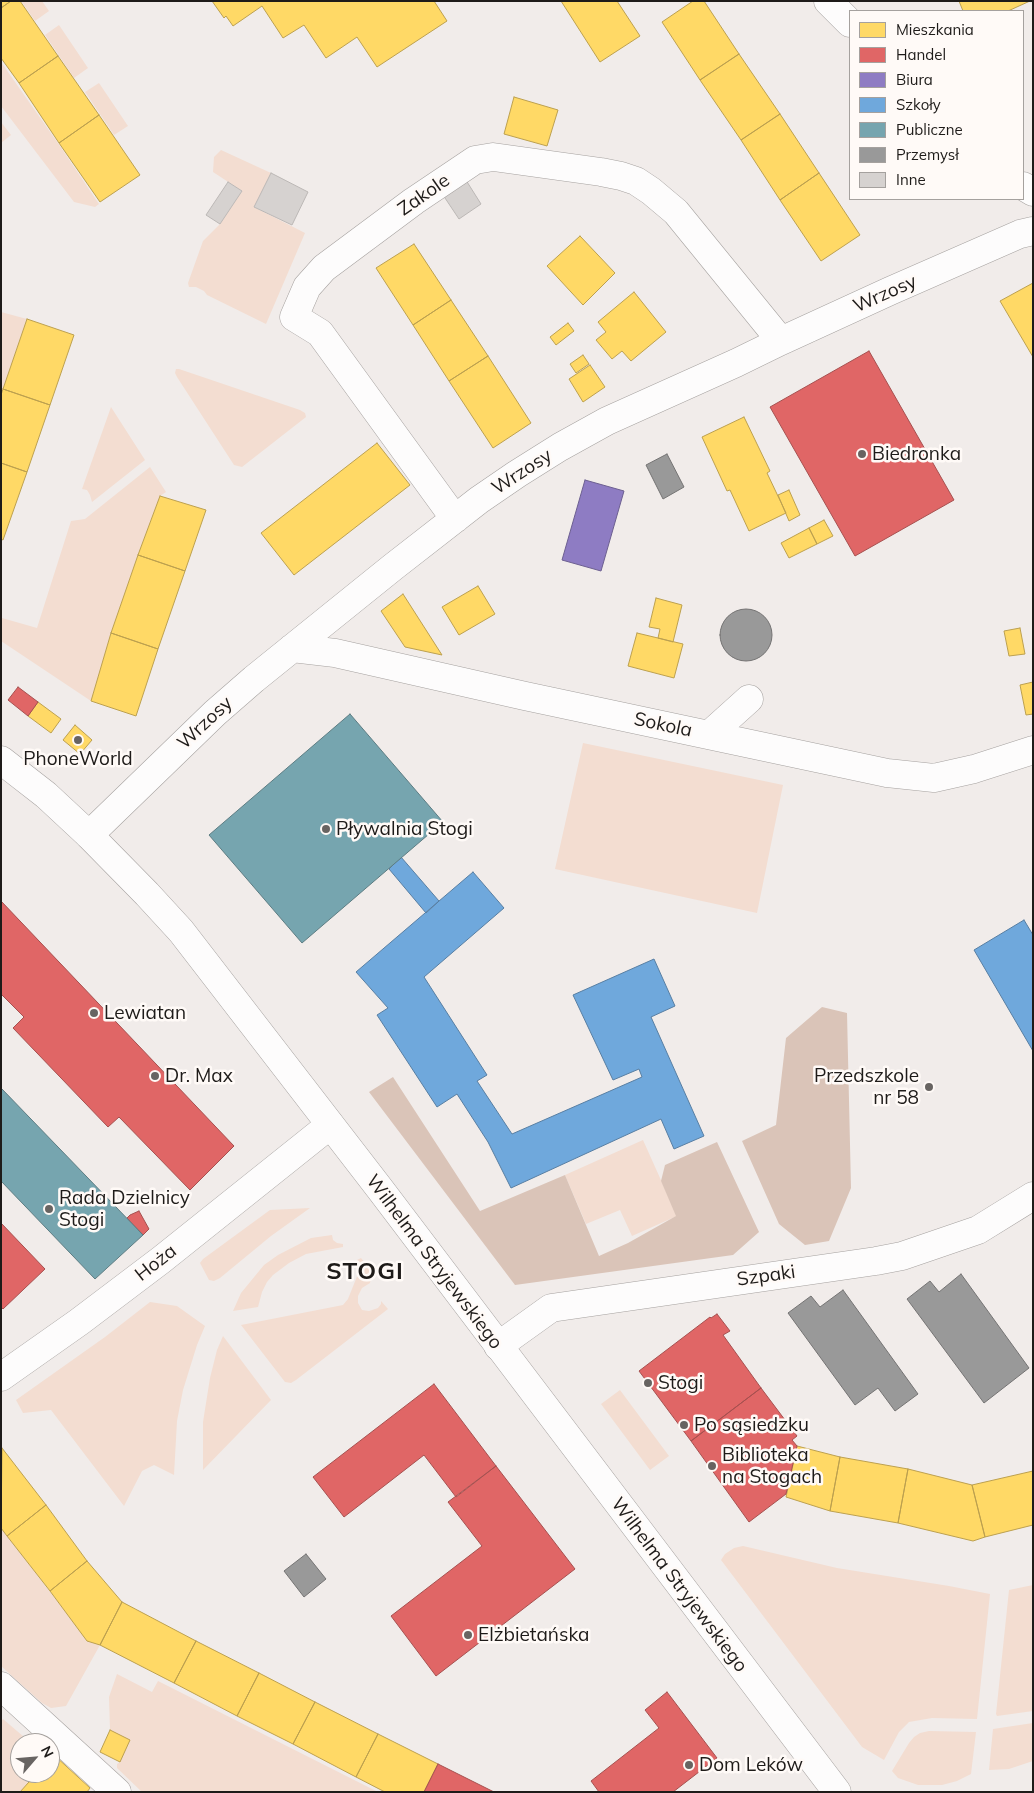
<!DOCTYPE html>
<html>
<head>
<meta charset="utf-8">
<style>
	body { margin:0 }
	#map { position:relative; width:1034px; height:1793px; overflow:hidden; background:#f1ecea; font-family:Mulish,sans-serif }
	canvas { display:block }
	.frame { position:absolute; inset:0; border:2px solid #1e1b19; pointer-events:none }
	.legend { position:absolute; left:849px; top:10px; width:175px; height:190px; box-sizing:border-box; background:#fffaf7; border:1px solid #a5a19e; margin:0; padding:6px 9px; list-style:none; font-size:15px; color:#1e1b19 }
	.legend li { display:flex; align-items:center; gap:10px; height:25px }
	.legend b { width:25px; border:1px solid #a5a19e }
	.north { position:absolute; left:10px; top:1733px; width:50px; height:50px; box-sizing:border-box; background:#fffaf7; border:1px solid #a5a19e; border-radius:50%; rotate:63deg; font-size:14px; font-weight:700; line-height:20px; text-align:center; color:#1e1b19 }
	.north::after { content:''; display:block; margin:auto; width:18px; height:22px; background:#686462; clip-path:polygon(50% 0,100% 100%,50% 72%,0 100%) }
</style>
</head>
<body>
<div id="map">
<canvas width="1034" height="1793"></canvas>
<div class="frame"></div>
<ul class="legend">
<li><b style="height:14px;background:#ffd966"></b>Mieszkania</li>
<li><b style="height:14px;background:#e06666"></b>Handel</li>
<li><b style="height:14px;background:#8e7cc3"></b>Biura</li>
<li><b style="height:14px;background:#6fa8dc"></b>Szkoły</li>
<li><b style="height:14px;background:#76a5af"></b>Publiczne</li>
<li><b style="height:14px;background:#999"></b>Przemysł</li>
<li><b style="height:14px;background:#d6d2d0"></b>Inne</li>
</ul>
<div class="north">N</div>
</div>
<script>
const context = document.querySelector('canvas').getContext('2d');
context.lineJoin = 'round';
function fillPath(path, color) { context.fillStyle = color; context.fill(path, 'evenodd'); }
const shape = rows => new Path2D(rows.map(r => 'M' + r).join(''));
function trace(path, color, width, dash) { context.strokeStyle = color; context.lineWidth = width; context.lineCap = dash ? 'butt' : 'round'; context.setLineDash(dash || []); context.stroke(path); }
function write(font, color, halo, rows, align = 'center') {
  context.font = font + ' Mulish,sans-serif'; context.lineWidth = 5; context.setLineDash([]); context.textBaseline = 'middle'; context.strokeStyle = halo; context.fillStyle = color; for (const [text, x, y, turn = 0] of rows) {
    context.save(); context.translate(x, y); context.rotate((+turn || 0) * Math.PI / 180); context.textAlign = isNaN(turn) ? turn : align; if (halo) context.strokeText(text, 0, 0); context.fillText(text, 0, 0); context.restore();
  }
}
fillPath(shape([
	[21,1,42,1,49,11,35,21],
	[59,25,88,68,74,78,45,35],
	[1,62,60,146,99,204,95,207,74,202,1,106],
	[99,83,128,126,114,135,85,92],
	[1,122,11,135,1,143],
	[221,150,271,173,254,207,305,233,266,324,207,295,204,291,196,287,189,287,188,283,203,241,220,224,242,191,213,172,214,157],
	[1,312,27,319,1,395],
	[176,369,179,369,300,410,305,413,306,417,242,467,234,465,177,377,175,373],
	[111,407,145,460,92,502,90,495,87,490,82,489],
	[150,467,166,492,160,496,138,555,111,633,91,701,1,641,1,619,2,618,37,628,71,521,85,519],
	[583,743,783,785,757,913,555,869],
	[643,1140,677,1216,632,1236,620,1210,586,1224,565,1175],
	[310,1208,271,1236,220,1278,214,1281,209,1280,200,1263,203,1259,270,1210],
	[332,1235,333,1240,337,1243,343,1244,343,1247,306,1254,289,1263,273,1275,267,1282,262,1292,258,1307,233,1311,241,1293,264,1265,278,1255,311,1238],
	[361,1258,375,1275,371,1276,370,1283,362,1288,358,1296,358,1303,362,1310,369,1311,378,1308,381,1304,381,1301,388,1309,296,1380,291,1383,285,1382,241,1325,343,1305,348,1299,360,1269,361,1263,357,1260],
	[150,1302,177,1306,205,1326,197,1345,183,1390,177,1421,174,1475,154,1465,142,1471,124,1506,51,1410,23,1413,16,1400,105,1337],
	[223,1336,271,1400,203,1470,203,1422,210,1378,217,1350],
	[620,1390,669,1456,650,1470,601,1404],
	[1,1528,87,1640,100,1645,66,1706,51,1708,42,1703,1,1666],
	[743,1546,837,1568,949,1586,990,1594,977,1719,932,1718,909,1722,899,1732,884,1760,862,1747,721,1560,725,1554,734,1548],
	[1033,1585,1033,1711,997,1716,996,1714,1009,1590],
	[117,1674,152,1692,158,1681,378,1792,142,1792,117,1768,117,1764,120,1762,110,1730,109,1697],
	[3,1719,31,1743,20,1743,20,1773,37,1773,20,1792,1,1792,1,1721],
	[1033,1723,1033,1761,1009,1769,989,1770,993,1729],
	[929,1731,976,1732,971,1774,957,1781,942,1785,918,1785,898,1778,892,1771,909,1743,914,1737,920,1733]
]), '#f3ddd1');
fillPath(shape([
	[822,1007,847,1013,851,1188,829,1241,805,1245,779,1224,742,1141,776,1125,786,1038],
	[393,1077,480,1211,565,1175,599,1256,628,1243,676,1216,661,1181,665,1165,717,1142,759,1232,733,1255,515,1285,369,1092]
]), '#dac4b8');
const homes = shape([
	[1,1,11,1,1,8,1,1],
	[11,1,20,1,58,56,19,83,1,58,1,8,11,1],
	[212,1,434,1,447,21,377,67,357,37,326,58,304,25,283,38,262,6,233,26,226,16,224,18,212,1],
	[561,1,617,1,640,36,600,62,561,1],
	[693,1,704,1,739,54,700,80,662,22,693,1],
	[959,1,1030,1,1008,11,963,11,959,1],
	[739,54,780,114,741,140,700,80,739,54],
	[58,56,99,115,59,143,19,83,58,56],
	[514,97,558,110,547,146,504,134,514,97],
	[780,114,819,173,780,200,741,140,780,114],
	[99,115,140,175,100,202,59,143,99,115],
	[819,173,860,235,821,261,780,200,819,173],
	[580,236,615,273,583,305,547,266,580,236],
	[414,244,451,300,413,325,376,268,414,244],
	[1033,283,1033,357,1000,301,1033,283],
	[634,292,666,332,631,361,622,351,612,359,596,340,606,332,598,322,634,292],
	[451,300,488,356,449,381,413,325,451,300],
	[27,319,74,335,50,405,3,389,27,319],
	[568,323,574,331,556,345,550,337,568,323],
	[583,355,589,364,576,373,570,364,583,355],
	[488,356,531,423,493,448,449,381,488,356],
	[590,365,605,387,583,402,569,379,590,365],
	[3,389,50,405,27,472,1,463,1,395,3,389],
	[744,417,770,471,767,473,786,513,749,531,730,490,727,491,702,437,744,417],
	[377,443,410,485,294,575,261,533,377,443],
	[1,463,27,472,3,540,1,539,1,463],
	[789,490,800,515,789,521,778,495,789,490],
	[160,496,206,510,185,571,138,555,160,496],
	[824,520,833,536,817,544,809,528,824,520],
	[809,528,817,544,789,558,781,543,809,528],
	[138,555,185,571,158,649,111,633,138,555],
	[478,586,495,614,459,635,442,607,478,586],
	[403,594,442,655,405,647,381,611,403,594],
	[656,598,682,605,673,642,658,638,660,629,649,627,656,598],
	[1020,628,1025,654,1009,656,1004,631,1020,628],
	[111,633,158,649,136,716,91,701,111,633],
	[637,633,683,644,674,678,628,666,637,633],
	[1033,682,1033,714,1026,715,1020,685,1033,682],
	[38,702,61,719,51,733,28,716,38,702],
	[75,725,92,740,80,754,63,740,75,725],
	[797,1446,840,1457,830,1511,786,1497,797,1446],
	[2,1448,46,1505,7,1536,1,1528,2,1448],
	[840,1457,908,1469,898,1523,830,1511,840,1457],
	[908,1469,972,1485,985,1537,973,1541,898,1523,908,1469],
	[1033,1471,1033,1525,985,1537,972,1485,1033,1471],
	[46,1505,87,1561,50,1591,7,1536,46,1505],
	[87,1561,122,1602,100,1645,87,1641,50,1591,87,1561],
	[122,1602,196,1641,174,1683,100,1645,122,1602],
	[196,1641,259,1673,237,1716,174,1683,196,1641],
	[259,1673,315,1702,293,1744,237,1716,259,1673],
	[315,1702,378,1734,356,1777,293,1744,315,1702],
	[110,1730,130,1740,120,1762,100,1752,110,1730],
	[378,1734,438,1764,424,1792,385,1792,356,1777,378,1734],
	[54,1755,90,1788,87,1792,20,1792,37,1773,50,1773,50,1759,54,1755]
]);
fillPath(homes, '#ffd966');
trace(homes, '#bca04f', 1);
const shops = shape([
	[869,351,954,500,855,556,770,407,869,351],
	[18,687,38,702,28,716,8,700,18,687],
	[1,901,234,1146,190,1190,119,1117,108,1127,13,1028,24,1017,1,994,1,901],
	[139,1211,149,1229,143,1235,127,1218,130,1215,139,1211],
	[1,1223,45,1269,3,1309,1,1307,1,1223],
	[717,1314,730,1331,723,1335,761,1388,691,1441,639,1371,710,1317,711,1318,717,1314],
	[434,1384,496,1466,456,1497,424,1455,344,1517,313,1477,434,1384],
	[761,1388,797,1436,792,1440,797,1446,786,1494,749,1522,691,1441,761,1388],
	[496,1466,575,1569,436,1676,391,1616,482,1546,448,1502,496,1466],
	[667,1692,717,1758,673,1792,599,1792,591,1781,659,1728,645,1710,667,1692],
	[438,1764,494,1792,424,1792,438,1764]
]);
fillPath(shops, '#e06666');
trace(shops, '#a6504f', 1);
const offices = shape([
	[585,480,624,491,601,571,562,560,585,480]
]);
fillPath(offices, '#8e7cc3');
trace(offices, '#6c5f90', 1);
const schools = shape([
	[401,857,439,901,426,913,389,869,401,857],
	[473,872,504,908,424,977,487,1075,477,1081,512,1134,642,1077,639,1069,613,1080,573,995,654,959,675,1006,651,1017,704,1136,674,1149,661,1119,511,1188,488,1142,457,1094,437,1107,377,1015,388,1008,356,972,473,872],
	[1024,920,1033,935,1033,1051,974,950,1024,920]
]);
fillPath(schools, '#6fa8dc');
trace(schools, '#577ea2', 1);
const public = shape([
	[350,714,443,822,302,943,209,835,350,714],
	[1,1088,143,1235,95,1279,1,1181,1,1088]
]);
fillPath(public, '#76a5af');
trace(public, '#5c7c82', 1);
const industry = shape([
	[667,454,684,487,663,499,646,465,667,454],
	'720 635a26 26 0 1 1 52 0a26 26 0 1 1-52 0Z',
	[961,1274,1029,1368,984,1403,907,1299,930,1281,939,1292,961,1274],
	[843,1290,918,1394,895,1411,878,1388,855,1405,788,1313,811,1296,820,1307,843,1290],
	[306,1554,326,1579,304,1597,284,1571,306,1554]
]);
fillPath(industry, '#999');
trace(industry, '#747373', 1);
const building = shape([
	[271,173,308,192,292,225,254,207,271,173],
	[464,177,481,204,459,219,441,192,464,177],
	[228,182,242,191,220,224,206,215,228,182]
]);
fillPath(building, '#d6d2d0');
trace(building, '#bbb7b5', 1);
const minor = shape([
	[828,1,850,23],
	[1023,186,1033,192],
	[455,519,320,333,294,317,307,287,324,268,414,201,475,160,493,157,601,172,621,176,636,181,651,191,676,212,781,341],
	[292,648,335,653,525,696,887,773,934,778,974,769,1033,750],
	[709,735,749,699],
	[89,835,215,713,254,679,393,567,479,500,517,474,560,447,607,421,736,363,781,341,890,291,1020,234,1033,231],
	[498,1346,551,1308,876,1261,902,1256,978,1230,1033,1196],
	[1,1377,79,1322,161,1260,330,1125],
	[1,1686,117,1792]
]);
const tertiary = shape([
	[1,760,46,795,89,835,147,894,181,931,380,1189,837,1792]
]);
trace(minor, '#a5a19f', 29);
trace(tertiary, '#a5a19f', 29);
trace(minor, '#fdfcfc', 28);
trace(tertiary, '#fdfcfc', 28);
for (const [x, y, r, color] of [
	[862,454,5,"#686462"],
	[78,740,5,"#686462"],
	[326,829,5,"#686462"],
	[94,1013,5,"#686462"],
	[155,1076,5,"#686462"],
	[929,1087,5,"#686462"],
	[49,1209,5,"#686462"],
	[648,1383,5,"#686462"],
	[684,1425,5,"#686462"],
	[712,1466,5,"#686462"],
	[468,1635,5,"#686462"],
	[689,1765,5,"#686462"]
]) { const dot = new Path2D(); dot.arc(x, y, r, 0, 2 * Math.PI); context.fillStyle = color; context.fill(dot); trace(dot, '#fffaf7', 2); }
write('19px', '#1e1b19', '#fffaf7', [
	["Zakole",424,195,-35],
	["Wrzosy",885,294,-24],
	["Wrzosy",522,472,-33],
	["Wrzosy",205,723,-43],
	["Sokola",663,725,12],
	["Wilhelma Stryjewskiego",434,1262,53],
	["Hoża",156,1263,-38],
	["Szpaki",766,1276,-8],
	["Wilhelma Stryjewskiego",679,1585,53]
]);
write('19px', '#1e1b19', '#fffaf7', [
	["Biedronka",872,454],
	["PhoneWorld",78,759,"center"],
	["Pływalnia Stogi",336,829],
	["Lewiatan",104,1013],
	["Dr. Max",165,1076],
	["Przedszkole",919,1076,"right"],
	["nr 58",919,1098,"right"],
	["Rada Dzielnicy",59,1198],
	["Stogi",59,1220],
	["Stogi",658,1383],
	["Po sąsiedzku",694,1425],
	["Biblioteka",722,1455],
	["na Stogach",722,1477],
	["Elżbietańska",478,1635],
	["Dom Leków",699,1765]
], 'left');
context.letterSpacing = '1px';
write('bold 24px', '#1e1b19', '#fffaf7', [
	["STOGI",365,1272]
]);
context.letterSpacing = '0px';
</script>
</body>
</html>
